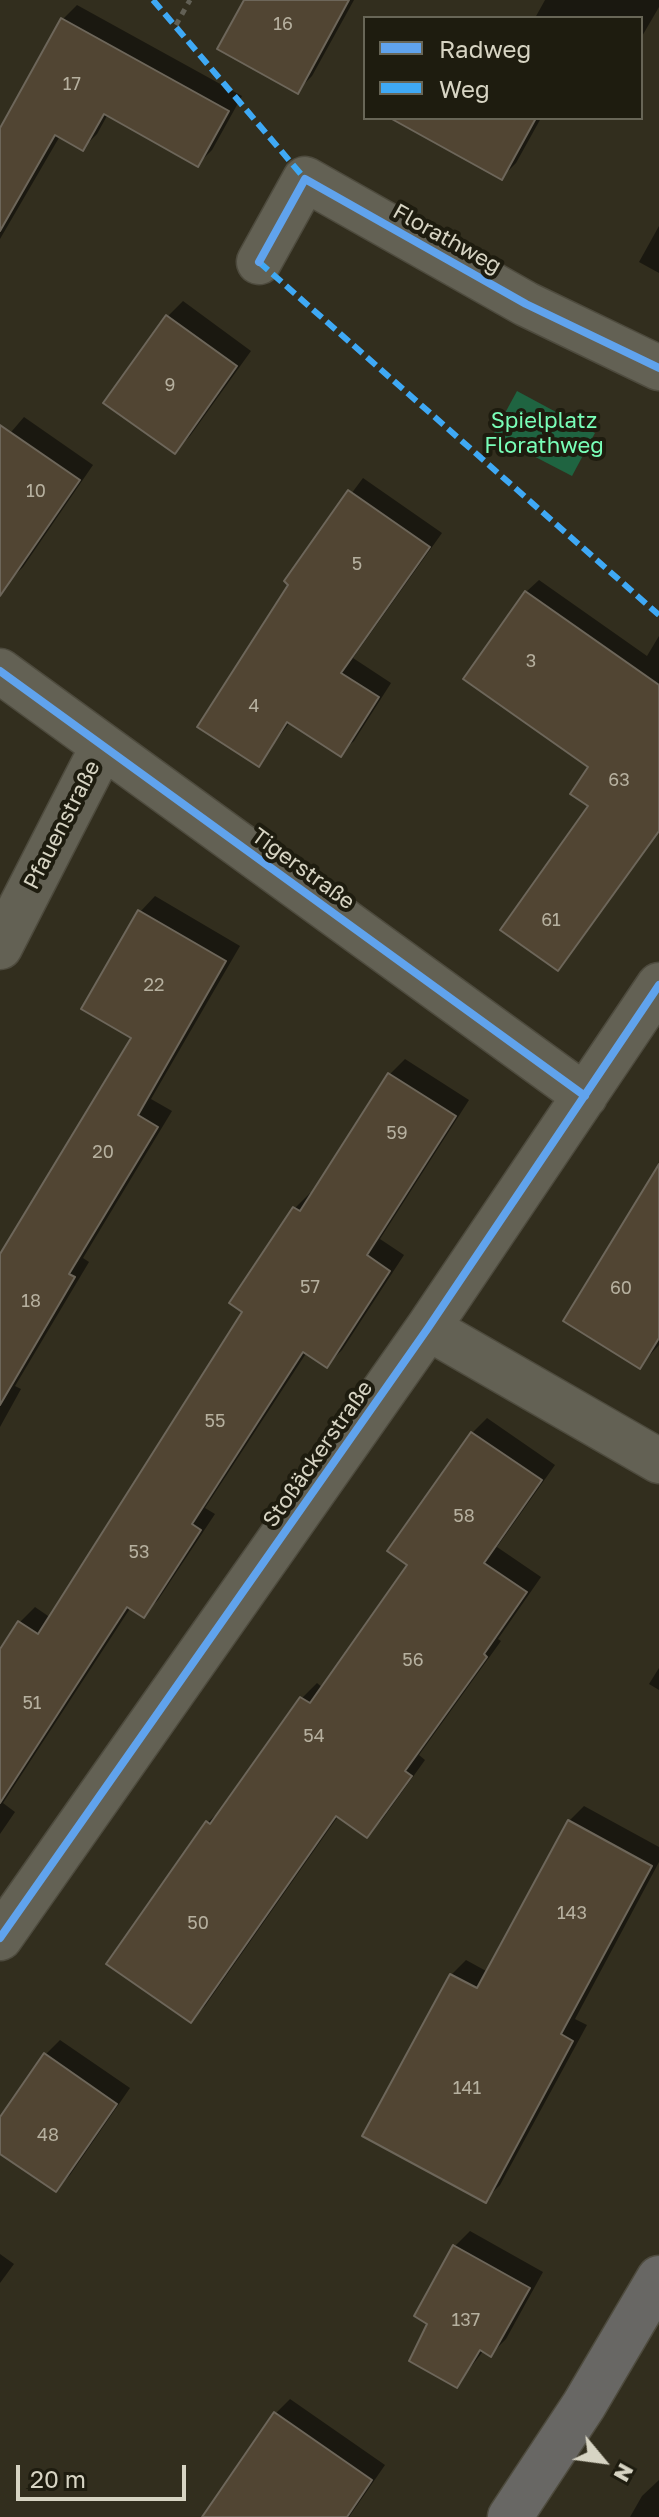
<!DOCTYPE html>
<html>
<head>
<meta charset="utf-8">
<style>
	body { margin:0 }
	#map { position:relative; width:659px; height:2517px; overflow:hidden; background:#322e1e; font-family:"Golos Text",sans-serif }
	canvas { display:block }
	.legend { position:absolute; left:363px; top:16px; width:280px; height:104px; box-sizing:border-box; background:#1e1c0f; border:2px solid #686657; margin:0; padding:10px 14px; list-style:none; font-size:24px; color:#d7d4c3 }
	.legend li { display:flex; align-items:center; gap:16px; height:40px }
	.legend b { width:40px; border:2px solid #686657 }
	.north { position:absolute; left:563px; top:2421px; width:80px; height:80px; -webkit-text-stroke:6px #1e1c0f; paint-order:stroke; rotate:119deg; font-size:22px; font-weight:700; line-height:32px; text-align:center; color:#d7d4c3 }
	.north::after { content:''; display:block; margin:auto; width:28px; height:36px; background:#d7d4c3; clip-path:polygon(50% 0,100% 100%,50% 72%,0 100%) }
	.scale { position:absolute; left:16px; top:2465px; width:170px; height:36px; box-sizing:border-box; border:4px solid #d7d4c3; border-top:0; padding-left:10px; font-size:24px; line-height:28px; white-space:nowrap; color:#d7d4c3; -webkit-text-stroke:6px #1e1c0f; paint-order:stroke }
</style>
</head>
<body>
<div id="map">
<canvas width="659" height="2517"></canvas>
<ul class="legend">
<li><b style="height:10px;background:#60a3ed"></b>Radweg</li>
<li><b style="height:10px;background:#3fa9f5"></b>Weg</li>
</ul>
<div class="north">N</div>
<div class="scale">20 m</div>
</div>
<script>
const context = document.querySelector('canvas').getContext('2d');
context.lineJoin = 'round';
function fillPath(path, color) { context.fillStyle = color; context.fill(path, 'evenodd'); }
const shape = rows => new Path2D(rows.map(r => 'M' + r).join(''));
function trace(path, color, width, dash) { context.strokeStyle = color; context.lineWidth = width; context.lineCap = dash ? 'butt' : 'round'; context.setLineDash(dash || []); context.stroke(path); }
function write(font, color, halo, rows, align = 'center') {
  context.font = font + ' "Golos Text",sans-serif'; context.lineWidth = 8; context.setLineDash([]); context.textBaseline = 'middle'; context.strokeStyle = halo; context.fillStyle = color; for (const [text, x, y, turn = 0] of rows) {
    context.save(); context.translate(x, y); context.rotate((+turn || 0) * Math.PI / 180); context.textAlign = isNaN(turn) ? turn : align; if (halo) context.strokeText(text, 0, 0); context.fillText(text, 0, 0); context.restore();
  }
}
fillPath(shape([
	[517,391,595,433,572,476,493,435]
]), '#1f6441');
fillPath(shape([
	[246,0,354,0,312,76,297,91],
	[545,0,659,0,659,7,641,38,641,18,535,18],
	[77,5,242,96,212,150,198,164,108,114,97,134,83,148,60,136,0,239,0,133,63,19],
	[433,118,541,118,516,163,501,178],
	[659,226,659,273,639,262],
	[183,301,251,351,190,436,175,451,106,402,168,316],
	[24,417,93,465,23,567,8,582,0,577,0,445],
	[363,478,442,533,353,658,391,683,354,741,340,754,290,722,258,765,291,584,286,581],
	[539,580,647,656,659,636,659,829,558,969,591,806,591,766,526,592],
	[155,896,240,946,151,1099,172,1111,83,1258,89,1262,15,1386,21,1389,0,1427,0,1255,134,1037,140,912],
	[405,1059,469,1100,380,1239,404,1255,342,1350,327,1365,307,1352,205,1508,215,1514,158,1600,143,1615,131,1607,3,1803,15,1812,0,1834,0,1653,20,1622,35,1607,51,1618,245,1311,295,1208,310,1193,313,1195,390,1074],
	[659,1164,659,1345,640,1366,565,1320],
	[487,1418,555,1465,497,1547,541,1577,498,1639,501,1641,419,1755,425,1760,382,1820,367,1835,339,1815,205,2006,190,2021,207,1823,223,1808,302,1698,317,1683,323,1688,410,1565,472,1433],
	[659,1668,659,1690,649,1684],
	[584,1806,659,1847,659,1862,575,2019,587,2025,500,2185,485,2200,451,1975,466,1960,488,1972,569,1821],
	[60,2040,130,2088,70,2175,55,2190,0,2151,0,2120,45,2055],
	[470,2231,543,2272,506,2339,491,2354,484,2350,457,2385,430,2323,455,2246],
	[0,2254,14,2264,0,2283],
	[290,2399,385,2465,349,2517,204,2517,275,2414],
	[659,2480,659,2517,630,2517,642,2496]
]), '#0007');
const building = shape([
	[244,0,349,0,298,94,217,49,244,0],
	[61,18,229,111,198,167,104,114,83,151,55,135,0,231,0,128,61,18],
	[390,118,536,118,502,180,390,118],
	[166,315,237,366,175,454,103,403,166,315],
	[0,425,80,480,0,596,0,425],
	[348,490,430,547,341,673,379,697,341,757,287,722,259,767,197,727,288,585,284,581,348,490],
	[525,591,659,685,659,831,558,971,500,930,588,806,570,794,588,767,463,679,525,591],
	[138,910,226,961,138,1115,158,1127,69,1274,75,1277,0,1405,0,1254,131,1038,81,1009,138,910],
	[388,1073,456,1116,367,1255,390,1271,327,1368,303,1352,192,1524,201,1530,144,1618,127,1607,0,1803,0,1649,18,1621,38,1634,242,1312,229,1303,293,1207,300,1211,388,1073],
	[659,1164,659,1338,640,1369,563,1321,659,1164],
	[471,1432,542,1480,484,1563,527,1592,484,1654,487,1657,405,1771,412,1776,367,1838,336,1816,191,2023,106,1964,206,1821,210,1824,300,1697,310,1703,407,1565,387,1551,471,1432],
	[568,1820,652,1866,561,2034,573,2041,486,2203,362,2136,450,1974,477,1988,568,1820],
	[44,2053,117,2104,56,2192,0,2154,0,2117,44,2053],
	[453,2245,530,2288,491,2357,480,2350,457,2388,409,2361,427,2324,414,2316,453,2245],
	[274,2412,372,2480,347,2517,202,2517,274,2412]
]);
fillPath(building, '#514533');
trace(building, '#6d665a', 2);
const minor = shape([
	[259,262,305,179,526,304,659,368],
	[0,671,585,1096],
	[0,947,103,746],
	[428,1328,659,1461],
	[0,1938,428,1328,659,985]
]);
const major = shape([
	[510,2517,584,2405,659,2278]
]);
trace(minor, '#4e4b3e', 47);
trace(major, '#4e4b3e', 47);
trace(shape([
	[176,25,190,0]
]), '#626055', 5, [6, 6]);
trace(minor, '#636154', 44);
trace(major, '#686764', 44);
trace(shape([
	[153,0,305,179],
	[259,262,659,615]
]), '#3fa9f5', 6, [12, 6]);
trace(shape([
	[259,262,305,179,526,304,659,368],
	[0,671,585,1096],
	[0,1938,428,1328,659,985]
]), '#60a3ed', 8);
write('18px', '#b6b09f', null, [
	["16",283,24],
	["17",72,84],
	["9",170,385],
	["10",36,491],
	["5",357,564],
	["3",531,661],
	["4",254,706],
	["63",619,780],
	["61",551,920],
	["22",154,985],
	["59",397,1133],
	["20",103,1152],
	["57",310,1287],
	["60",621,1288],
	["18",31,1301],
	["55",215,1421],
	["58",464,1516],
	["53",139,1552],
	["56",413,1660],
	["51",32,1703],
	["54",314,1736],
	["143",572,1913],
	["50",198,1923],
	["141",467,2088],
	["48",48,2135],
	["137",466,2320]
]);
write('22px', '#d7d4c3', '#1e1c0f', [
	["Florathweg",447,239,29],
	["Pfauenstraße",62,825,-63],
	["Tigerstraße",303,869,36],
	["Stoßäckerstraße",318,1454,-55]
]);
write('22px', '#79feb8', '#1e1c0f', [
	["Spielplatz",544,421],
	["Florathweg",544,446]
]);
</script>
</body>
</html>
